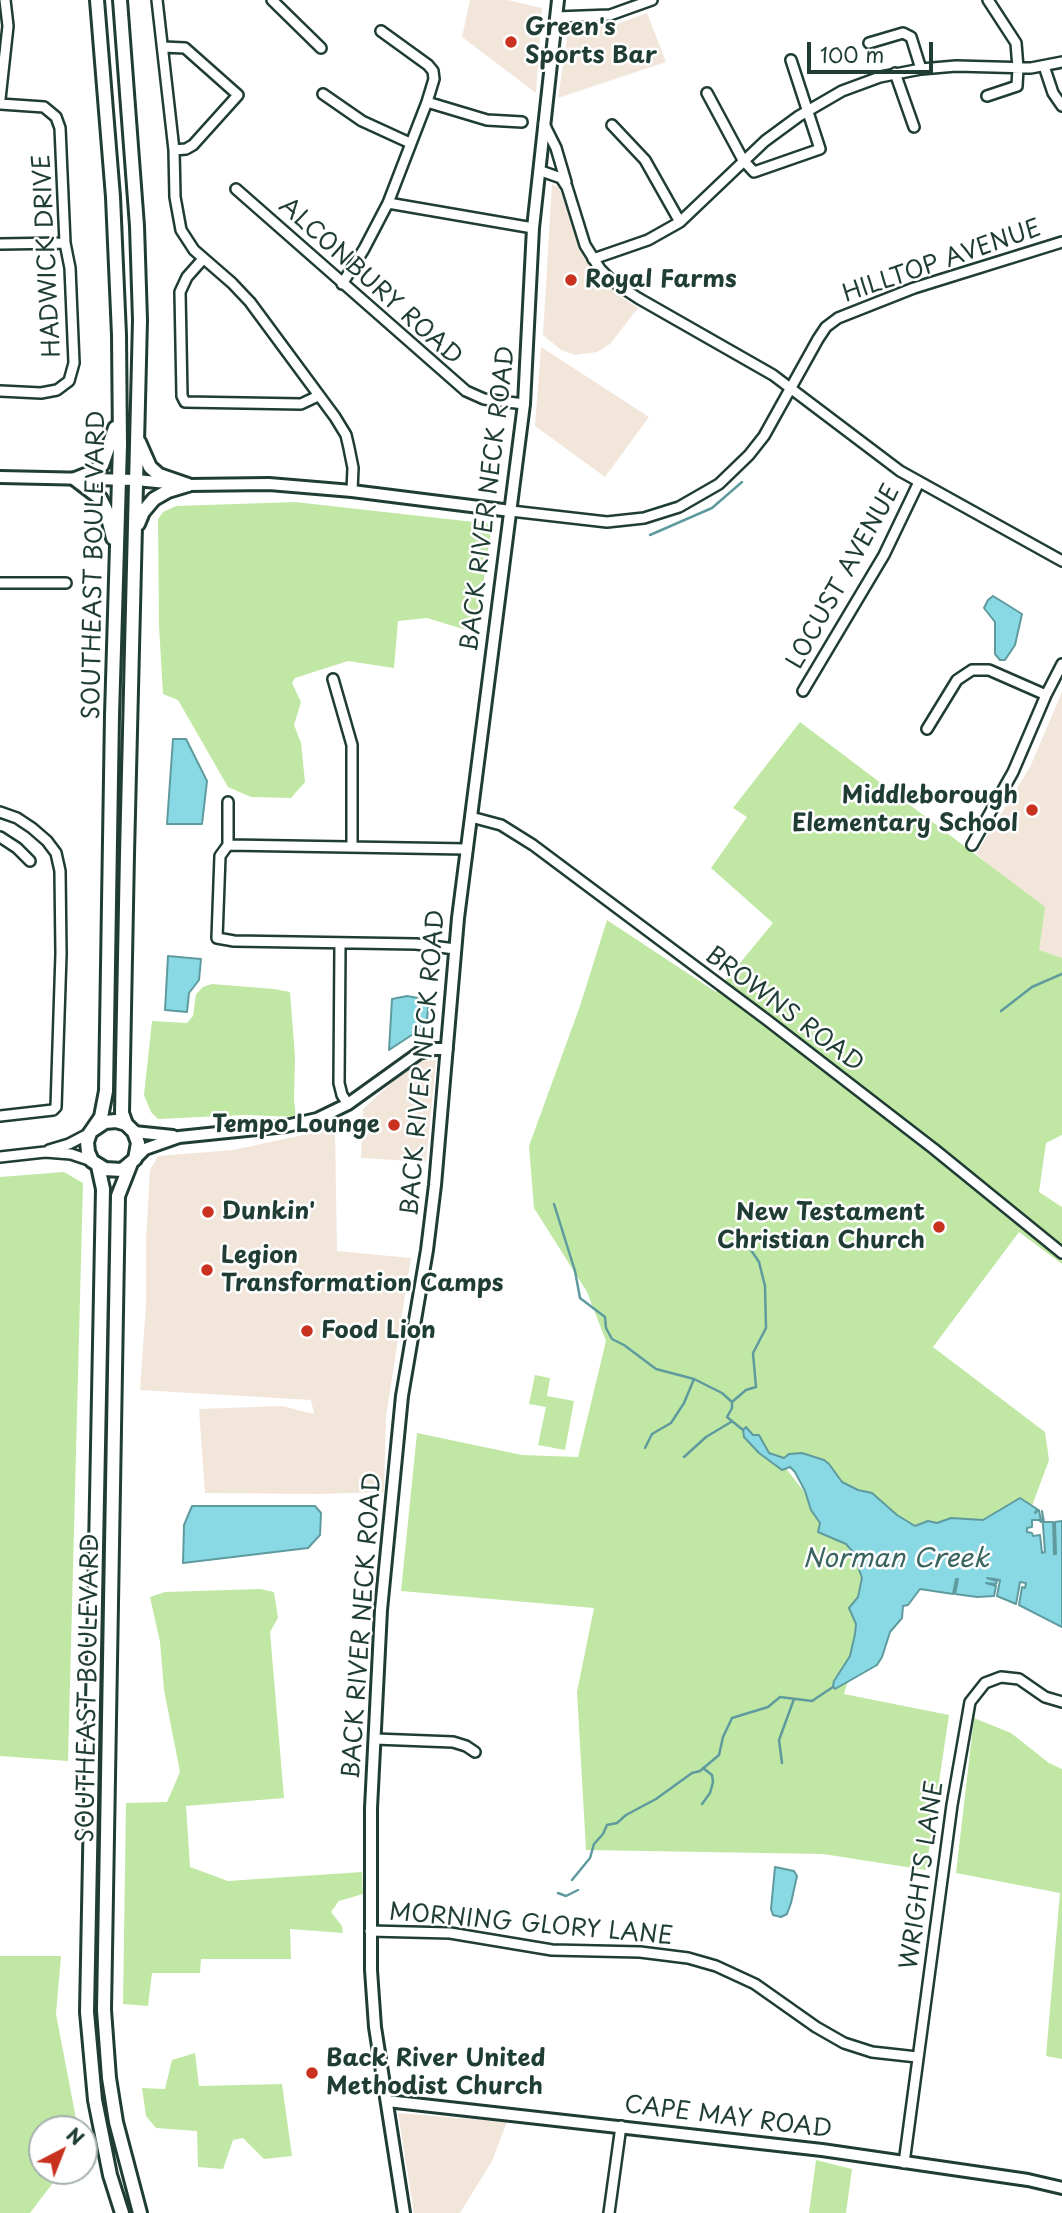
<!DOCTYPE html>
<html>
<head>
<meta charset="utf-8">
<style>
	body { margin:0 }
	#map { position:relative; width:1062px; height:2213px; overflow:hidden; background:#fff; font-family:"Playpen Sans",sans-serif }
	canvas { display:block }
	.north { position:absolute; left:28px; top:2115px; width:70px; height:70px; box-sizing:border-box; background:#fff; border:2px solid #a5b1ae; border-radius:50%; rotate:42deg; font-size:19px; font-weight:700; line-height:28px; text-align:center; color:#1f3d34 }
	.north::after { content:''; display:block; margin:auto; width:24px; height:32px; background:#c8321e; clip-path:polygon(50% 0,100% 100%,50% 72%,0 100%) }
	.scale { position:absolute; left:807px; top:42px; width:126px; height:32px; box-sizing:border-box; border:4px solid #1f3d34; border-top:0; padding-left:9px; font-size:21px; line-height:24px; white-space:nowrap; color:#1f3d34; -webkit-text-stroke:5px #fff; paint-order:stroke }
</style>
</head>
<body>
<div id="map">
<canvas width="1062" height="2213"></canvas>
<div class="north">N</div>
<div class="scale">100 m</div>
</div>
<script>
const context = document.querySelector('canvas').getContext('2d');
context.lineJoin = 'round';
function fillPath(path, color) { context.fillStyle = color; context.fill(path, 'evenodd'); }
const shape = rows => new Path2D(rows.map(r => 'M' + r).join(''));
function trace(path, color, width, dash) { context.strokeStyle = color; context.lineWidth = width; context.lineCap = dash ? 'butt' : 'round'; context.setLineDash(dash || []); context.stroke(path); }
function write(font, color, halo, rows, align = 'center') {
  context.font = font + ' "Playpen Sans",sans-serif'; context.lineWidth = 5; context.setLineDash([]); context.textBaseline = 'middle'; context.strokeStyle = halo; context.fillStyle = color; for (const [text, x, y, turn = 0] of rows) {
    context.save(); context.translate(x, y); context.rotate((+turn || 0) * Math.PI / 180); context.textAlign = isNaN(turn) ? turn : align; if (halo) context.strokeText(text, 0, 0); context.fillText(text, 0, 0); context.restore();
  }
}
fillPath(shape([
	[470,0,508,0,542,8,536,93,462,37],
	[647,13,666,62,558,98,568,31,617,24],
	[552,184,559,188,586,260,623,298,638,308,610,344,597,352,575,355,561,350,543,335],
	[541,347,649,417,605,477,535,426],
	[1062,692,1062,981,954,913,985,861,976,854,1030,767],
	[436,1060,426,1162,361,1158,363,1109,395,1080,420,1061],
	[335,1128,337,1251,411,1258,386,1416,384,1492,319,1494,205,1493,199,1409,282,1406,314,1414,311,1400,140,1390,146,1305,146,1240,150,1170,158,1156,233,1150],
	[398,2113,507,2122,492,2161,460,2213,414,2213]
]), '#f2e6db');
fillPath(shape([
	[295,502,492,524,476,633,427,618,398,621,394,668,348,661,295,678,292,683,301,702,294,725,301,743,305,782,291,798,251,797,228,787,178,700,163,694,159,626,158,519,163,512,176,506],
	[800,722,1045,907,1039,950,1062,958,1062,1135,1046,1143,1039,1192,1062,1207,1062,1264,1019,1232,933,1347,1045,1432,1049,1460,1032,1506,983,1522,909,1528,778,1458,812,1502,862,1546,867,1592,852,1668,844,1694,949,1715,926,1870,823,1854,586,1850,577,1692,594,1608,401,1591,417,1433,522,1455,578,1457,606,1341,587,1292,534,1208,529,1146,580,1006,607,920,716,992,773,923,711,868,747,817,733,808],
	[212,984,274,989,290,992,295,1057,294,1100,296,1117,245,1115,158,1119,151,1112,144,1095,152,1021,187,1023,193,1016,196,994,203,987],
	[64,1172,83,1183,68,1761,0,1756,0,1177],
	[535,1375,550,1378,547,1396,574,1401,565,1450,538,1445,546,1407,529,1404],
	[260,1589,274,1592,278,1618,270,1632,284,1798,186,1806,190,1867,228,1881,362,1872,363,1894,339,1901,331,1912,342,1926,343,1933,290,1929,291,1959,201,1959,200,1973,152,1973,148,2006,123,2004,126,1803,167,1802,180,1772,164,1690,160,1642,150,1597,165,1592],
	[974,1718,1011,1733,1049,1763,1062,1769,1062,2059,1046,2056,1060,1893,956,1873],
	[0,1956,61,1956,56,2014,78,2129,42,2129,42,2171,62,2171,30,2213,0,2213],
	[195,2053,199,2086,282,2084,292,2156,264,2159,243,2138,233,2140,223,2169,198,2167,197,2131,156,2128,146,2116,142,2088,165,2089,172,2060],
	[816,2160,852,2169,846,2213,809,2213]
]), '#c0e8a4');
const water = shape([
	[993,596,1022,614,1015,645,1005,660,1000,660,995,654,995,622,984,608,988,600,993,596],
	[173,739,186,739,207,781,202,824,167,824,173,739],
	[168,956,201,959,199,980,189,993,187,1012,165,1010,168,956],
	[407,996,429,1000,427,1019,424,1027,389,1050,392,999,407,996],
	[746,1427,753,1435,759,1435,769,1453,784,1458,789,1454,802,1453,824,1460,829,1464,842,1482,858,1490,872,1493,897,1515,915,1526,928,1521,937,1523,951,1518,983,1520,1020,1498,1037,1509,1035,1513,1039,1510,1041,1522,1039,1520,1032,1520,1032,1527,1027,1528,1027,1532,1032,1533,1033,1536,1040,1535,1042,1553,1045,1552,1042,1511,1044,1522,1053,1522,1054,1554,1056,1554,1055,1522,1062,1521,1062,1627,1019,1605,1022,1587,1025,1588,1026,1583,1020,1582,1016,1604,997,1596,1000,1580,987,1578,997,1581,996,1584,986,1583,996,1586,994,1596,977,1597,955,1594,958,1579,956,1579,953,1594,920,1589,908,1605,903,1606,902,1618,890,1632,882,1657,877,1665,835,1689,833,1686,834,1681,850,1656,855,1634,856,1624,849,1608,858,1597,862,1578,853,1552,846,1544,818,1532,820,1523,811,1510,805,1491,795,1472,790,1467,782,1470,759,1453,744,1437,743,1430,746,1427],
	[192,1506,315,1506,321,1513,320,1535,308,1548,183,1563,184,1525,192,1506],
	[775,1867,794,1871,797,1876,791,1903,787,1914,781,1917,773,1915,771,1909,775,1867]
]);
fillPath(water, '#89d9e5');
trace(water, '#5f9b9e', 2);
trace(shape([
	[650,535,712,508,742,482],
	[1001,1011,1032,987,1062,974],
	[554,1204,575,1271,580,1298,605,1317,606,1328,612,1339,624,1345,656,1369,694,1379,722,1393,732,1402],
	[743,1430,727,1417,732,1408,732,1402,746,1390,756,1387,753,1353,766,1328,765,1286,759,1262,749,1247,751,1243],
	[645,1448,652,1434,671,1423,684,1403,694,1379],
	[684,1457,706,1437,731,1422],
	[782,1763,779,1740,794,1699],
	[702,1804,710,1793,713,1782,712,1775,703,1768],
	[572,1880,590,1858,594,1844,603,1834,607,1825,617,1823,626,1815,656,1799,692,1773,700,1771,719,1755,723,1737,732,1718,768,1707,780,1697,812,1701,833,1687],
	[558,1893,566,1896,578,1890]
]), '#5f9b9e', 2.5);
const minor = shape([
	[157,0,174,150,175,197,181,230,194,250,232,283,250,302,335,417,346,435,349,448,353,468,352,491],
	[272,0,321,48],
	[556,17,610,15,652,0],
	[869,43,903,33,911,37,921,69],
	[163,47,185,48,238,95,193,145,186,149,174,150],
	[1044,66,1053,93,1062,106],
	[895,73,914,127],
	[707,93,743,160,754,172,820,149,791,60],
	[323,94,362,121,410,143],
	[987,96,1017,86,1018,68,1016,43,988,0],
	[0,99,8,26,5,0],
	[427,102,487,120,522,122],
	[0,104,44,107,56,117,60,128,65,243,70,268,74,363,69,381,57,390,41,393,0,391],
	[544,124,556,148,566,182],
	[612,125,645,160,680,222],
	[541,171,561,178,567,187,585,245,600,269,612,281,638,298,773,375,900,471,1062,561],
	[236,189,466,391,484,399,524,404],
	[388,203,533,228],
	[0,244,65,243],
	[203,259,187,277,180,292,182,396,185,402,301,404,318,396],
	[593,259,648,240,680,222,765,141,799,116,842,91,880,77,921,69,956,66,1031,68,1062,62],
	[342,284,364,249,388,203,427,102,434,79,433,71,428,65,381,31],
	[511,511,607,522,644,518,679,507,719,484,749,455,764,436,818,339,826,327,838,318,914,288,1062,242],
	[0,583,66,583],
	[333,679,352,745,352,846],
	[803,691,884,555,919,482],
	[927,729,957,680,972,670,989,670,1046,695],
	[228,802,228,845,220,856,217,938,234,941,416,944,455,949],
	[0,812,17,818,32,828,47,841,56,853,60,871,61,954,56,1107,53,1110,0,1116],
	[471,817,501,825,533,845,767,1020,934,1149,1062,1253],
	[0,837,17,848,30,861],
	[228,845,467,849],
	[972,845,1013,772,1046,695,1062,664],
	[340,944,339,1083,342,1095,348,1104],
	[49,1150,69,1144,90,1133],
	[0,1157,45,1152,71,1154,92,1161],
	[375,1739,453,1742,466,1746,475,1752],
	[370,1931,450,1933,552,1950,640,1952,688,1958,716,1966,755,1984,816,2027,844,2043,872,2052,917,2057],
	[904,2163,952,1805,970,1702,985,1683,1001,1677,1019,1679,1045,1697,1062,1702],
	[609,2213,621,2126]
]);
const tertiary = shape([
	[0,477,136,480,188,485,269,484,352,491,511,511],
	[134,1132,173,1136],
	[135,1159,145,1149,179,1137,286,1126,317,1119,348,1104,419,1053,435,1049,447,1049],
	[387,2101,822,2150,1028,2180,1062,2188],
	[404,2213,375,2027,371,1970,371,1808,381,1610,402,1396,427,1250,435,1185,458,918,524,404,533,228,558,0]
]);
const secondary = shape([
	[120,0,137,226,140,320,127,854,122,1113,126,1124],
	[139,442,150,467,159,475,188,485],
	[75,479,95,471,102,465,115,428],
	[75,479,100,498,106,510,113,538],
	[138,524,143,512,154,499,168,491,188,485],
	[93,1130,105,1122,116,1121,126,1124,134,1132,138,1143,135,1159,122,1170,105,1169,92,1161,88,1152,87,1142,90,1133,101,1117,106,1091,112,715,120,445,119,335,113,197,97,0],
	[131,1163,118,1196,104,2010,109,2078,116,2122,140,2213],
	[98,1166,103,1189,87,2012,95,2100,110,2175,122,2213]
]);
trace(minor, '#1f3d34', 14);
trace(tertiary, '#1f3d34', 16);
trace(secondary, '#1f3d34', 18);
trace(minor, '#fff', 9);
trace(tertiary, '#fff', 10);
trace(secondary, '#fff', 12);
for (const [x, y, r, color] of [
	[511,42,7,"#c8321e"],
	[571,280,7,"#c8321e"],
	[1032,810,7,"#c8321e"],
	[394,1125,7,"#c8321e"],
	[208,1212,7,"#c8321e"],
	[939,1227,7,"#c8321e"],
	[207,1270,7,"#c8321e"],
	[307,1331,7,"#c8321e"],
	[312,2073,7,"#c8321e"]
]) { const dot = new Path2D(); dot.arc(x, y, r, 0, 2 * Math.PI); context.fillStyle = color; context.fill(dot); trace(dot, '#fff', 2.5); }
write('bold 24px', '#1f3d34', '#fff', [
	["Green's",525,28],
	["Sports Bar",525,56],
	["Royal Farms",585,280],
	["Middleborough",1018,796,"right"],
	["Elementary School",1018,824,"right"],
	["Tempo Lounge",380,1125,"right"],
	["Dunkin'",222,1212],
	["New Testament",925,1213,"right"],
	["Christian Church",925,1241,"right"],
	["Legion",221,1256],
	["Transformation Camps",221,1284],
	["Food Lion",321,1331],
	["Back River United",326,2059],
	["Methodist Church",326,2087]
], 'left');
write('24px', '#1f3d34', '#fff', [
	["HADWICK DRIVE",48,256,-93],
	["HILLTOP AVENUE",942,262,-19],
	["ALCONBURY ROAD",370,282,42],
	["BACK RIVER NECK ROAD",489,499,-83],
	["SOUTHEAST BOULEVARD",95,565,-89],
	["LOCUST AVENUE",844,577,-61],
	["BROWNS ROAD",784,1010,37],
	["BACK RIVER NECK ROAD",424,1063,-85],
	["BACK RIVER NECK ROAD",363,1626,-86],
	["SOUTHEAST BOULEVARD",89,1688,-89],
	["WRIGHTS LANE",923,1875,-82],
	["MORNING GLORY LANE",531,1925,5],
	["CAPE MAY ROAD",728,2118,7]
]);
write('italic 26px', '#3a6460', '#fff', [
	["Norman Creek",896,1560]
]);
</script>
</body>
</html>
